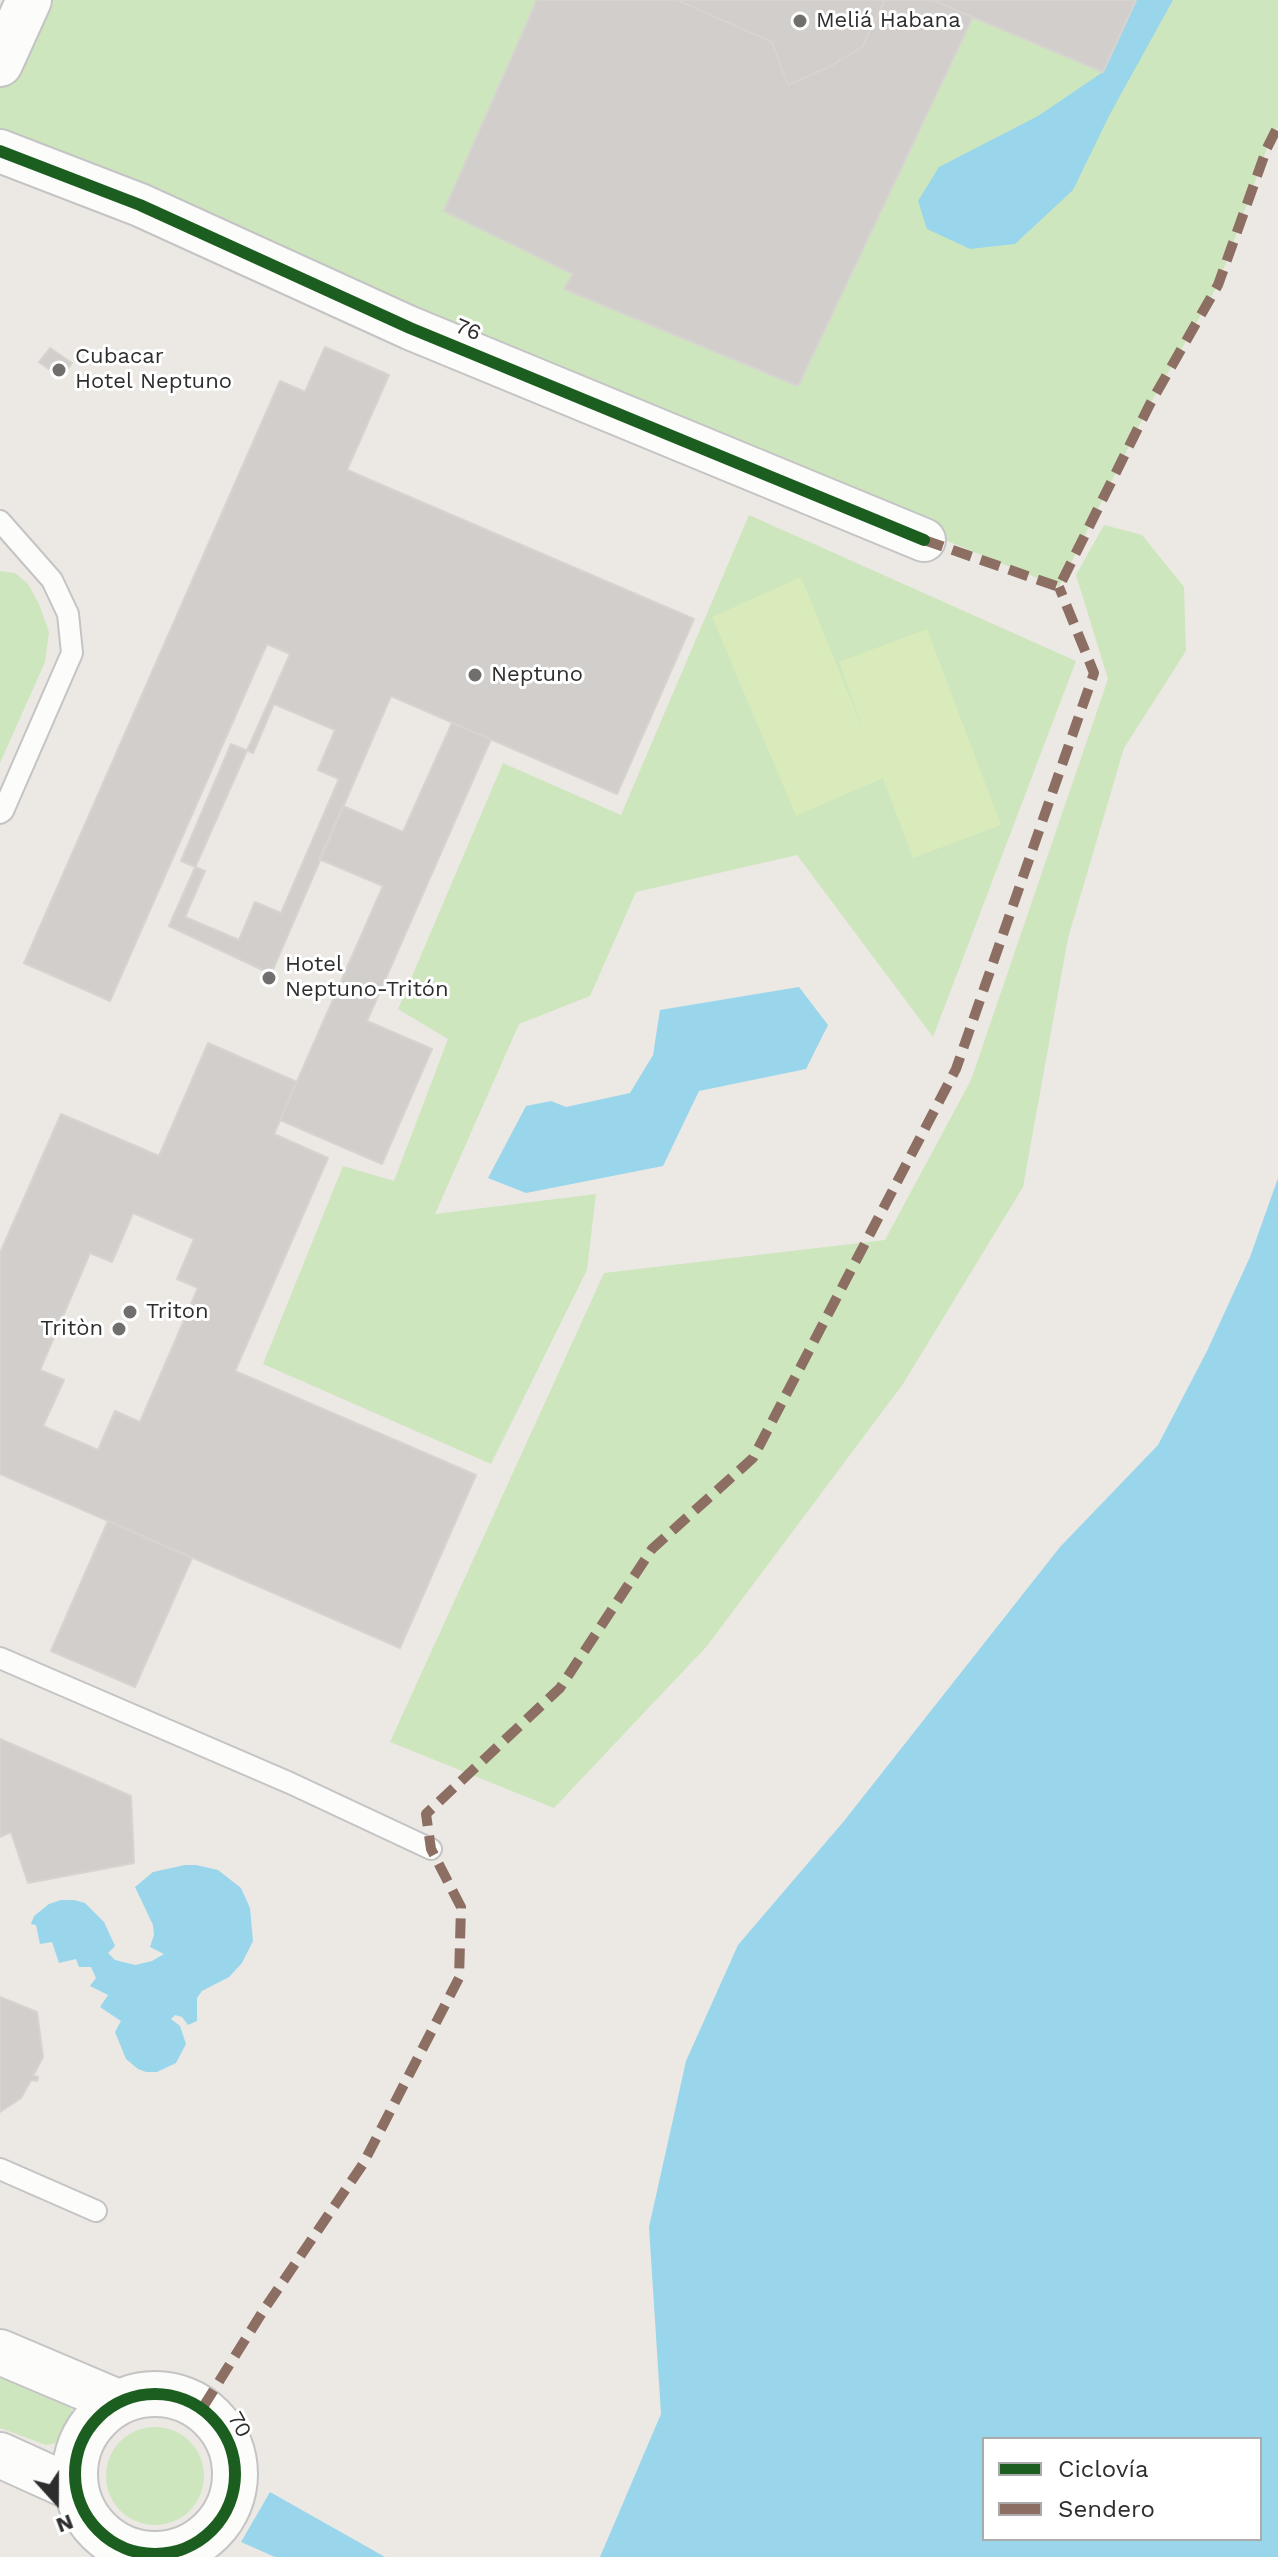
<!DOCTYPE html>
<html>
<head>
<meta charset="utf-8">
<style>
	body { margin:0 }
	#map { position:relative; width:1278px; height:2557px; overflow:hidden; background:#ece8e4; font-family:"Work Sans",sans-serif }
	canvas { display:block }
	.legend { position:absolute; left:982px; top:2437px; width:280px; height:104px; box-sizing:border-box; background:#fff; border:2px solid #ababab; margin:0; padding:10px 14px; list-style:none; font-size:24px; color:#2e2e2e }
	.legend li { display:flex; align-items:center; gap:16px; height:40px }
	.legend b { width:40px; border:2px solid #ababab }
	.north { position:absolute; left:16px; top:2461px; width:80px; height:80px; -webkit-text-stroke:6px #fff; paint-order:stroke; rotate:159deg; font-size:22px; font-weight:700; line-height:32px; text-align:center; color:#2e2e2e }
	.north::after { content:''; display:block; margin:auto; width:28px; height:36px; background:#2e2e2e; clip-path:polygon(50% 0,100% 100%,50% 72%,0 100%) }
</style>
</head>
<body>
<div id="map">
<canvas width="1278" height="2557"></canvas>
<ul class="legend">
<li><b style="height:10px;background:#1b5e20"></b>Ciclovía</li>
<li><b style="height:10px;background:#8d6e63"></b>Sendero</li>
</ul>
<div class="north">N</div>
</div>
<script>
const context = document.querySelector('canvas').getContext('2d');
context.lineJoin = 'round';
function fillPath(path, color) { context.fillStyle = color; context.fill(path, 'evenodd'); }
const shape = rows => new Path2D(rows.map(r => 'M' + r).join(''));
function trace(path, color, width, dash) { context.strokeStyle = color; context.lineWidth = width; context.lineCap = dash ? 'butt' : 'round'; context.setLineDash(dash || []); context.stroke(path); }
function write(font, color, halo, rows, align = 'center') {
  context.font = font + ' "Work Sans",sans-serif'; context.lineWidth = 6; context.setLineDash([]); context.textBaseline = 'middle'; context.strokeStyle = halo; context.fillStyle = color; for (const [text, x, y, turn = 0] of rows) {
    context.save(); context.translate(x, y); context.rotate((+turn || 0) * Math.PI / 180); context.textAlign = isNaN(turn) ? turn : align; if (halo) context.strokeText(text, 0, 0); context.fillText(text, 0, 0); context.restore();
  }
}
fillPath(shape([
	[29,0,1278,0,1278,126,1267,148,1218,285,1150,404,1059,587,0,151,0,64],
	[749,515,1076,661,933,1037,797,855,636,892,590,996,519,1024,435,1214,596,1194,587,1270,491,1464,263,1364,343,1166,394,1181,448,1039,398,1009,503,763,621,815],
	[1104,525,1142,535,1184,587,1186,651,1124,748,1068,938,1023,1187,903,1384,707,1646,554,1808,390,1742,604,1273,885,1240,971,1080,1108,679,1076,575],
	[0,571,15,573,28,584,39,604,49,632,45,662,0,763],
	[0,2370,53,2393,70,2406,82,2438,46,2445,0,2428],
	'106 2476a49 49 0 1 1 98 0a49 49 0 1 1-98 0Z'
]), '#cee6be');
fillPath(shape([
	[801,577,866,737,839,662,927,629,1001,825,913,858,883,778,796,816,712,617]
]), '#d9eabb');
fillPath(shape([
	[1136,0,1173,0,1110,114,1073,190,1015,244,970,249,927,229,918,201,939,167,1038,116,1103,72],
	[799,987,828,1025,806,1069,699,1091,663,1166,526,1193,488,1178,526,1106,551,1101,566,1107,630,1093,653,1055,660,1010],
	[1278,1178,1278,2557,600,2557,661,2414,649,2227,686,2061,738,1945,844,1821,1060,1547,1158,1445,1207,1351,1250,1257],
	[984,2439,1260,2439,1260,2539,984,2539],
	[185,1865,196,1865,218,1870,241,1888,250,1908,253,1941,242,1963,229,1977,202,1991,197,1998,197,2021,188,2025,182,2017,175,2015,171,2019,180,2026,186,2044,176,2063,157,2072,146,2072,138,2069,126,2059,115,2032,121,2021,100,2007,108,1995,90,1986,96,1978,91,1967,79,1967,76,1959,59,1963,52,1942,40,1944,36,1925,31,1924,34,1916,49,1904,61,1900,74,1900,85,1903,104,1922,115,1946,108,1953,115,1960,135,1965,152,1961,164,1954,150,1947,154,1935,153,1925,135,1887,153,1872],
	[270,2492,385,2557,275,2557,241,2542]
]), '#99d6ec');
const building = shape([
	[537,0,677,0,772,42,788,85,829,67,862,47,885,0,932,0,973,17,798,386,564,289,573,274,444,211,537,0],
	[677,0,885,0,862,47,829,67,788,85,772,42,677,0],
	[932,0,1136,0,1103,72,932,0],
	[325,347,389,375,347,470,694,619,617,794,391,696,271,974,169,926,290,654,267,644,110,1001,24,963,280,381,305,392,325,347],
	[50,348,72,363,61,378,39,362,50,348],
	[274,704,335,730,318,770,339,779,281,913,255,902,239,940,185,917,205,871,181,861,231,744,253,753,274,704],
	[452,723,491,739,367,1021,432,1049,382,1164,280,1120,383,886,319,859,343,806,403,832,452,723],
	[208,1043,297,1082,274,1134,328,1158,235,1371,476,1475,400,1648,0,1474,0,1253,61,1114,159,1156,208,1043],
	[133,1213,194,1239,177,1279,198,1288,140,1422,115,1411,98,1450,43,1426,64,1380,40,1370,90,1253,112,1262,133,1213],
	[108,1521,192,1558,135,1687,51,1651,108,1521],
	[0,1739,131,1796,134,1863,28,1883,11,1832,0,1837,0,1739],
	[0,1997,37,2012,43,2057,33,2076,38,2077,37,2081,31,2080,21,2098,0,2112,0,1997]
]);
fillPath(building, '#d1cecb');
trace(building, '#d7d4d0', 2);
const lane = shape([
	[0,521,52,580,68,614,72,653,3,811,0,813],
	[0,1658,290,1783,431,1849],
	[0,2169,96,2211]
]);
const street = shape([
	[0,151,140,205,410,328,924,540]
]);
const secondary = shape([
	[0,64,29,0],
	[0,2352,118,2402],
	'75 2474a80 80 0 1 1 160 0a80 80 0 1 1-160 0Z',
	[0,2455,75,2489]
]);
trace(lane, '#c5c4c5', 24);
trace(street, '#c5c4c5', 46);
trace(secondary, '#c5c4c5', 48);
trace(shape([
	[201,2542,217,2557],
	[147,2557,148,2554]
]), '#c9c9c8', 5, [6, 4]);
trace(lane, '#fcfcfb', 20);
trace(street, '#fcfcfb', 42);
trace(secondary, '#fcfcfb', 44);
trace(shape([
	[924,540,1059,587,1150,404,1218,285,1267,148,1278,126],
	[203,2407,265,2308,363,2164,459,1978,461,1907,431,1849,426,1814,560,1688,652,1549,753,1458,956,1069,1094,673,1059,587]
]), '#8d6e63', 10, [20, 10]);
trace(shape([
	[0,151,140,205,410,328,924,540],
	'75 2474a80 80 0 1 1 160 0a80 80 0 1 1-160 0Z'
]), '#1b5e20', 12);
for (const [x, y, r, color] of [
	[800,21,8,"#706f6e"],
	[59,370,8,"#706f6e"],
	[475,675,8,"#706f6e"],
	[269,978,8,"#706f6e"],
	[130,1312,8,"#706f6e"],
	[119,1329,8,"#706f6e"]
]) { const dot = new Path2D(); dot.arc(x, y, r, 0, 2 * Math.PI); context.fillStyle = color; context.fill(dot); trace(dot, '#fff', 3); }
write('22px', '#2e2e2e', '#fff', [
	["Meliá Habana",816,21],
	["Cubacar",75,357],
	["Hotel Neptuno",75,382],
	["Neptuno",491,675],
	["Hotel",285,965],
	["Neptuno-Tritón",285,990],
	["Triton",146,1312],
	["Tritòn",103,1329,"right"]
], 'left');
write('22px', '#2e2e2e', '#fff', [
	["76",468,330,22],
	["70",239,2425,61]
]);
</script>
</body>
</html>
